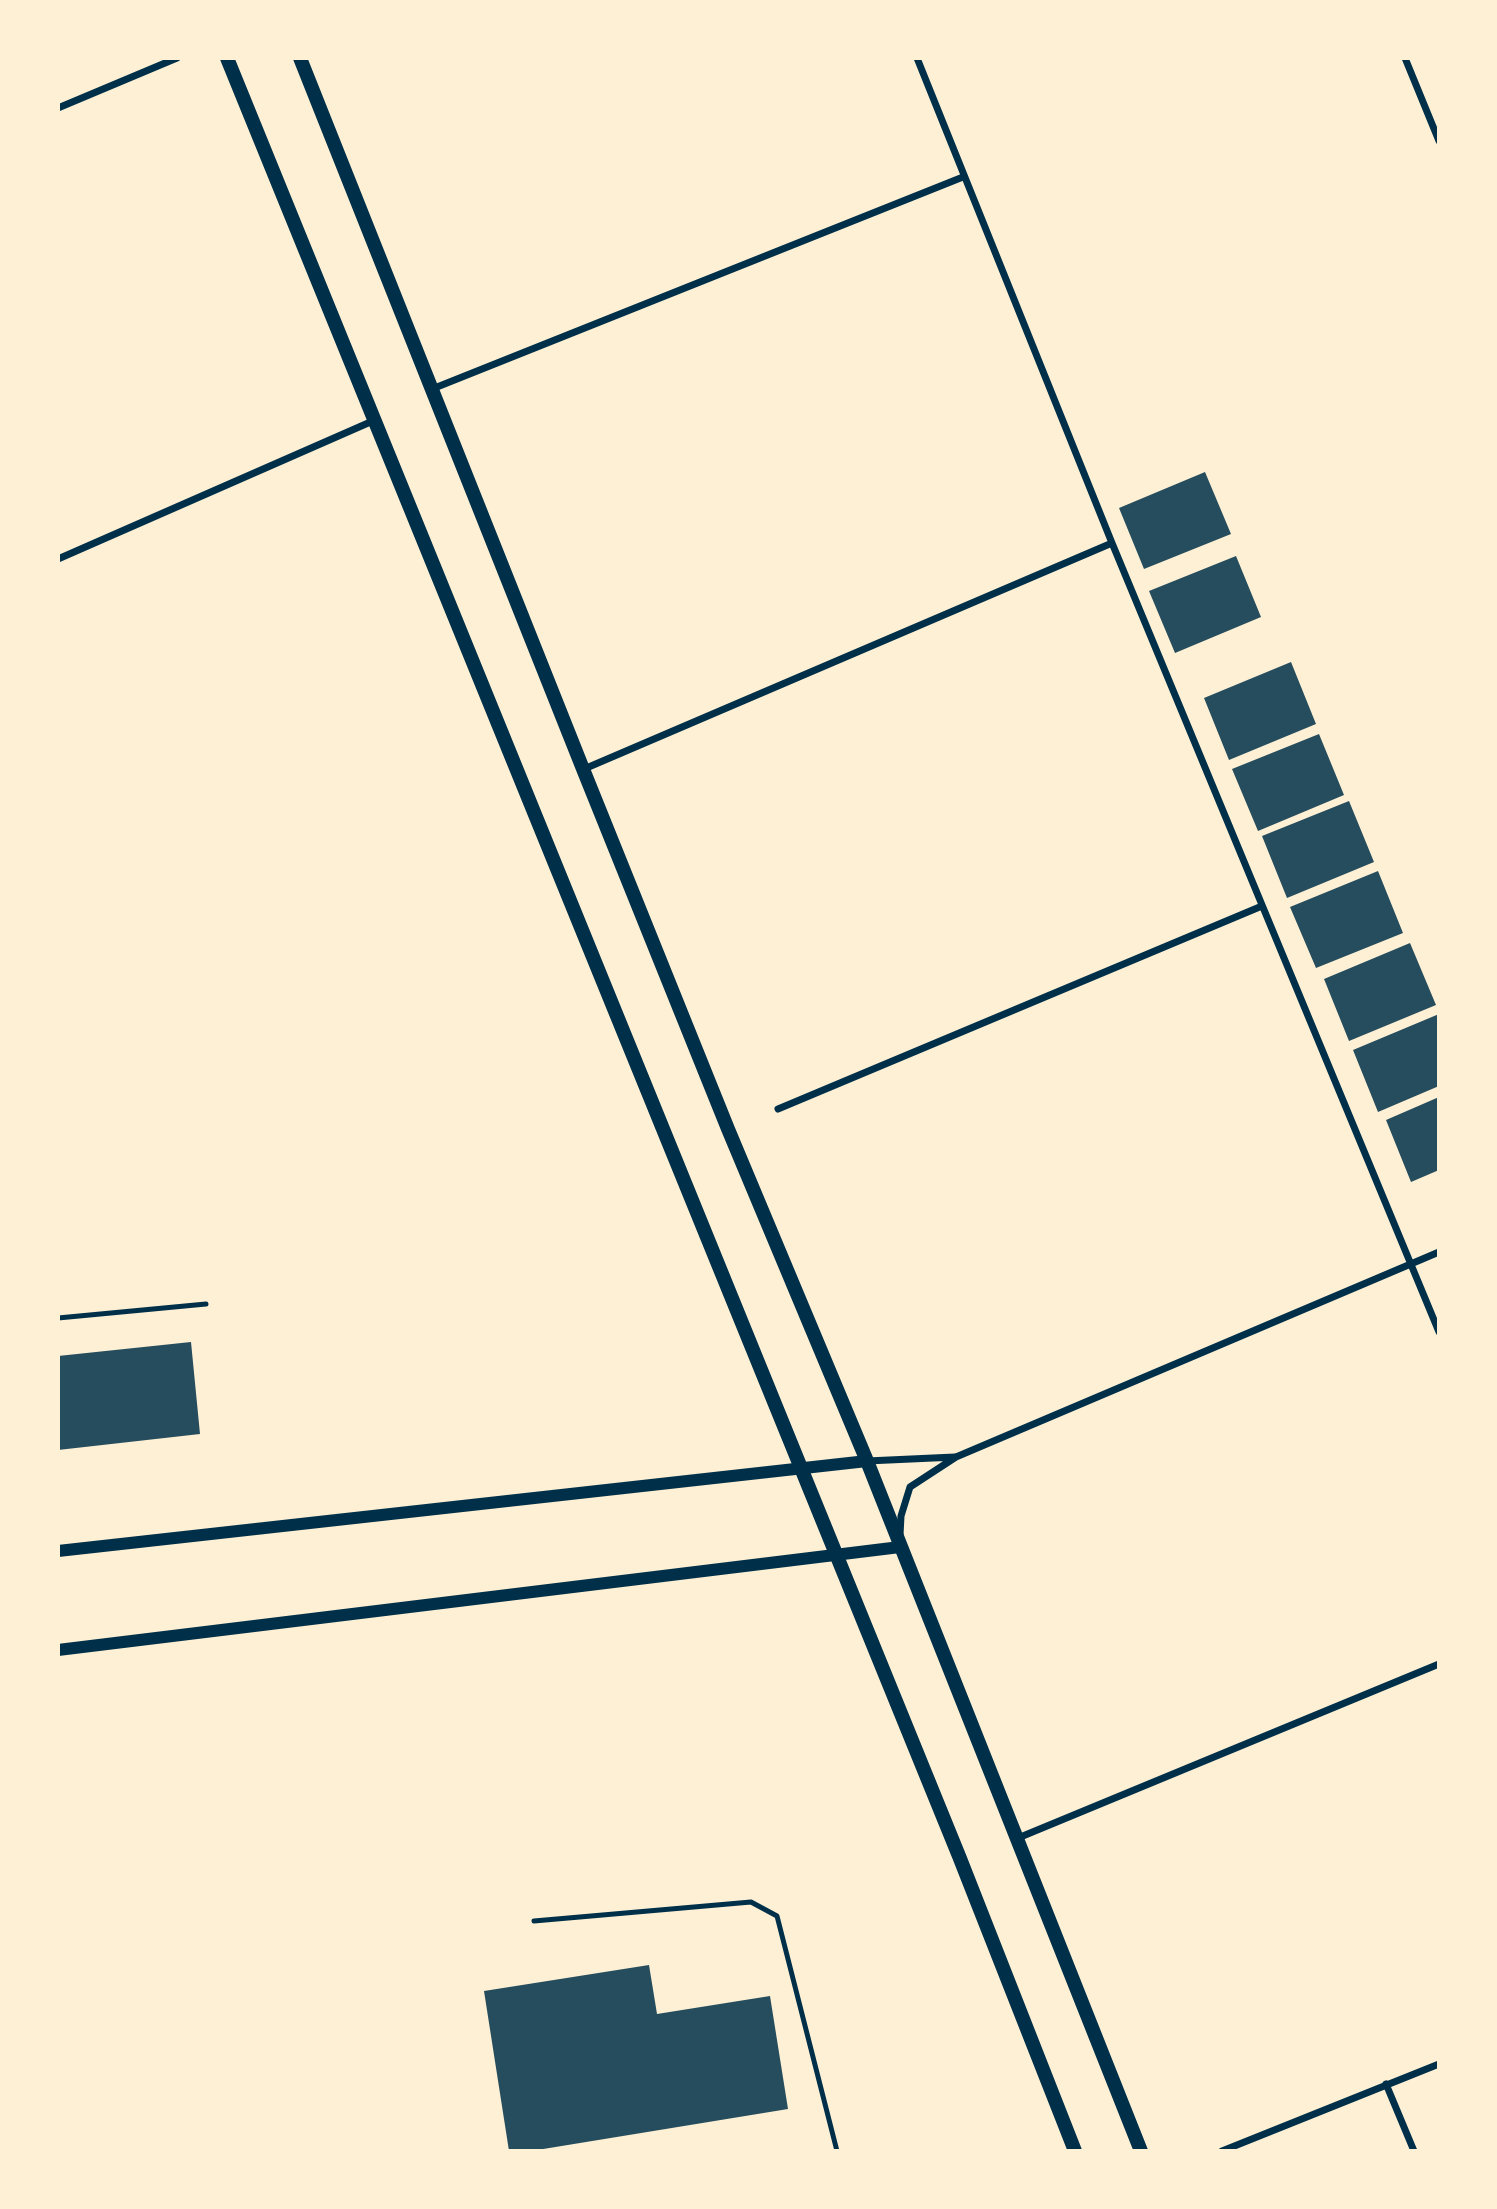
<!DOCTYPE html>
<html>
<head>
<meta charset="utf-8">
<style>
	body { margin:0 }
	#map { position:relative; width:1497px; height:2209px; overflow:hidden; background:#fdf0d5; font-family:"PT Sans",sans-serif }
	canvas { display:block }
	.frame { position:absolute; inset:0; border:60px solid #fdf0d5; pointer-events:none }
</style>
</head>
<body>
<div id="map">
<canvas width="1497" height="2209"></canvas>
<div class="frame"></div>
</div>
<script>
const context = document.querySelector('canvas').getContext('2d');
context.lineJoin = 'round';
function fillPath(path, color) { context.fillStyle = color; context.fill(path, 'evenodd'); }
const shape = rows => new Path2D(rows.map(r => 'M' + r).join(''));
function trace(path, color, width, dash) { context.strokeStyle = color; context.lineWidth = width; context.lineCap = dash ? 'butt' : 'round'; context.setLineDash(dash || []); context.stroke(path); }
fillPath(shape([
	[1205,472,1231,534,1144,569,1119,508],
	[1236,556,1261,617,1175,653,1149,591],
	[1291,662,1316,724,1229,760,1204,698],
	[1319,734,1344,795,1258,831,1232,769],
	[1349,801,1374,862,1287,898,1262,836],
	[1378,871,1403,933,1316,968,1290,907],
	[1410,943,1436,1005,1349,1041,1324,979],
	[1439,1014,1439,1086,1378,1112,1353,1050],
	[1439,1097,1439,1170,1411,1182,1386,1120],
	[191,1342,200,1434,58,1450,58,1356],
	[649,1965,657,2014,770,1996,788,2109,531,2151,509,2151,484,1991]
]), '#264d5e');
trace(shape([
	[58,1318,206,1304],
	[534,1921,751,1902,777,1916,837,2151]
]), '#003049', 5);
trace(shape([
	[917,58,1112,543,1439,1332],
	[1405,58,1439,141],
	[58,108,177,58],
	[432,389,963,177],
	[58,559,375,420],
	[584,769,1112,543],
	[778,1109,1262,906],
	[867,1461,955,1457],
	[900,1535,901,1516,910,1487,956,1457,1439,1252],
	[1018,1838,1439,1664],
	[1386,2084,1414,2151],
	[1222,2151,1439,2064]
]), '#003049', 7);
trace(shape([
	[58,1551,867,1461],
	[58,1650,900,1547]
]), '#003049', 12);
trace(shape([
	[227,58,959,1856,1075,2151],
	[300,58,583,769,728,1129,867,1461,1141,2151]
]), '#003049', 14);
</script>
</body>
</html>
